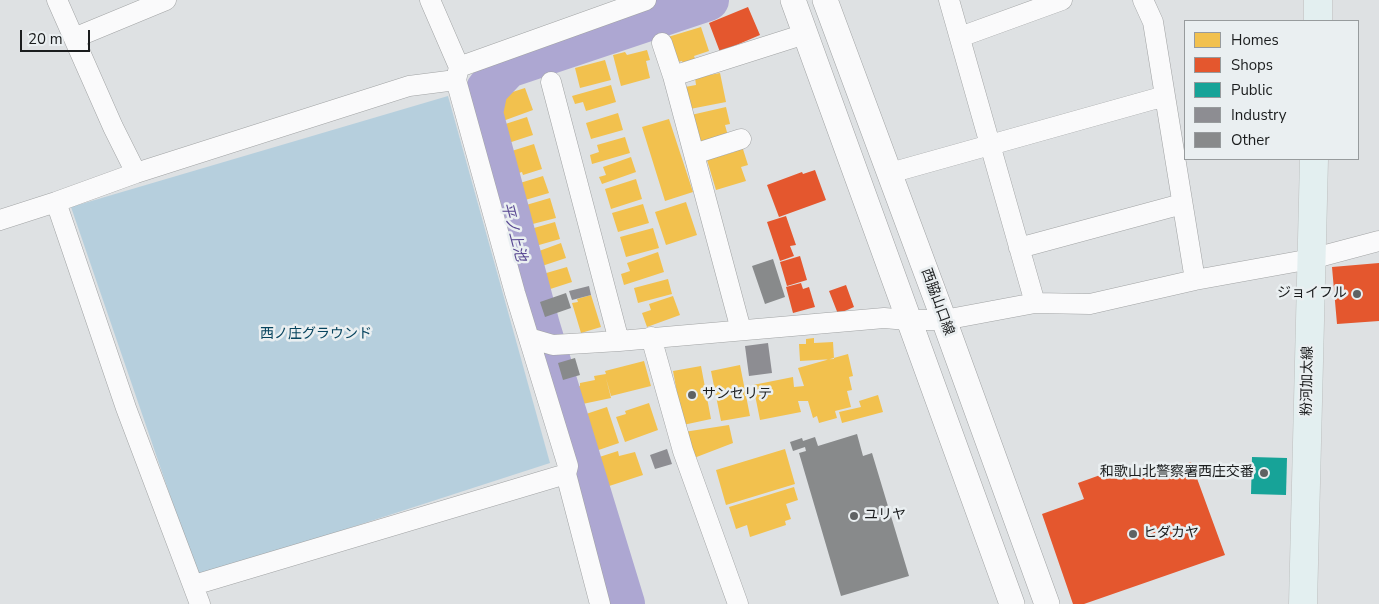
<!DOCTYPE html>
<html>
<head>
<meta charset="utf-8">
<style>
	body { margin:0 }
	#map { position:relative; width:1379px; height:604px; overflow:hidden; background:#dee1e3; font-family:"Nunito Sans",sans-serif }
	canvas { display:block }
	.legend { position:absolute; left:1184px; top:20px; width:175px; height:140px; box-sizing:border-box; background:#eaeff1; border:1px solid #979b9d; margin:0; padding:6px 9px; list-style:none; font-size:15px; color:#1b1d1e }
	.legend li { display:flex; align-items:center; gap:10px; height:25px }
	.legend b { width:25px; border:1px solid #979b9d }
	.scale { position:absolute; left:20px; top:30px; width:70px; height:22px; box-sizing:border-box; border:2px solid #1b1d1e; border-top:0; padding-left:6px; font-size:15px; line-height:18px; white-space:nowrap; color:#1b1d1e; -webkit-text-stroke:4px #eaeff1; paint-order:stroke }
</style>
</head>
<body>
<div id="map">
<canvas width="1379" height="604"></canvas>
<ul class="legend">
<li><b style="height:14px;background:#f2c14e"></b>Homes</li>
<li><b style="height:14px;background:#e4572e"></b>Shops</li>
<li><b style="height:14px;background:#17a398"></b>Public</li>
<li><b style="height:14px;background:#8d8d92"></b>Industry</li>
<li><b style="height:14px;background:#888a8b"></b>Other</li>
</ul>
<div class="scale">20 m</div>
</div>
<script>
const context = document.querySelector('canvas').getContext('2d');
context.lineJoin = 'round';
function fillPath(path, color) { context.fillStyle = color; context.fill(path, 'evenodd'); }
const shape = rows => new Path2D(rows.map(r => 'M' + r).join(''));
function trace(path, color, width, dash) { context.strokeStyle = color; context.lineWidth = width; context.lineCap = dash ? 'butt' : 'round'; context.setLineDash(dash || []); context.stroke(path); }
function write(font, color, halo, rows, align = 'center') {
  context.font = font + ' "Nunito Sans","Noto Sans JP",sans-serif'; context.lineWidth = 5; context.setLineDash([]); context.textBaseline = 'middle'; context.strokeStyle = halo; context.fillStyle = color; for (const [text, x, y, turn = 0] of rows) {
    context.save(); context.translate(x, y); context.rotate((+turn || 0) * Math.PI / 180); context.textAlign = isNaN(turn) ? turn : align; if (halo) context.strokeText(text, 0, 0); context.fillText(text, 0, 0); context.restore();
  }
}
fillPath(shape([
	[448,96,550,463,198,577,71,207]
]), '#b6cfdd');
fillPath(shape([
	[701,27,709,51,694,56,696,61,683,64,682,61,678,62,668,37],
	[647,50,650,60,646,61,650,78,621,86,613,55,625,52,627,55],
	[605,60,611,80,580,88,575,68],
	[720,73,726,102,690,109,685,87,696,85,695,78],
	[611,85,616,102,586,111,583,102,575,104,572,96],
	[525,88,533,110,492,125,488,114,497,111,495,107,505,103,503,95],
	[726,107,730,124,725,125,728,136,699,143,691,115],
	[618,113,623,130,591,139,586,123],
	[527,117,533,135,499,146,493,128],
	[669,119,693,192,665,201,642,127],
	[625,137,630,153,592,164,590,155,599,152,597,145],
	[534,144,542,169,523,175,522,172,509,176,502,154],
	[742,146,748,165,741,167,746,181,716,190,707,160,734,152,733,149],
	[631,157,636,172,602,184,599,177,606,175,603,167],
	[543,176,549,193,515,203,510,186],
	[636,179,642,199,611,209,605,189],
	[550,198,556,218,521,227,516,208],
	[686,202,697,235,666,245,655,212],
	[643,204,649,223,618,232,612,213],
	[555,222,560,239,525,249,520,232],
	[653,228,659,248,626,257,620,237],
	[561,243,566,258,533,269,528,255],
	[658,252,664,272,624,285,621,274,630,271,627,263],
	[567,267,572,282,541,292,536,276],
	[668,279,672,294,638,303,634,288],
	[591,295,601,327,581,333,572,303,578,302,577,299],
	[673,296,680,315,647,327,642,313,651,310,649,304],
	[814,338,814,343,833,342,834,359,800,361,799,344,806,344,806,339],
	[848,354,853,376,849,377,852,390,847,391,851,407,835,411,837,418,819,423,817,416,813,418,808,401,798,401,801,412,760,420,753,385,793,377,794,387,804,386,798,368],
	[644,361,651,386,611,396,606,378,611,398,573,406,569,389,580,386,580,383,595,380,594,376,606,374,605,371],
	[740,365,750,416,721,421,711,371],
	[701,366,711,419,683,425,673,371],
	[878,395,883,412,842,423,839,412,861,407,859,401],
	[649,403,658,430,625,442,616,417,626,414,625,411],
	[607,407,619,443,587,454,574,418],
	[729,425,733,443,694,458,684,432],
	[785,449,795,484,726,505,716,470],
	[618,451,619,456,635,452,643,475,600,489,590,460],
	[794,487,798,500,786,504,791,519,785,521,786,525,750,537,747,525,736,529,729,507]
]), '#f2c14e');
fillPath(shape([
	[748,7,760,35,720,52,709,23],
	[815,170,826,200,779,217,767,185,802,172,803,174],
	[786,216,796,245,790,246,794,256,780,261,767,222],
	[800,256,807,280,787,286,780,262],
	[1379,263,1379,321,1337,324,1332,267],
	[801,283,803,289,809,287,815,307,793,313,786,287],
	[846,285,854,307,838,314,829,291],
	[1191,462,1225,555,1084,604,1073,604,1042,514,1084,499,1078,483,1103,474,1105,478,1139,466,1143,478]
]), '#e4572e');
fillPath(shape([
	[1252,457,1287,458,1286,495,1251,494]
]), '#17a398');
fillPath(shape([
	[589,286,591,295,572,300,569,291],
	[768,343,772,373,749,376,745,346],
	[667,449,672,464,655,469,650,455]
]), '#8d8d92');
trace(shape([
	[624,604,539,326,482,113,487,89,508,67,708,0]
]), '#ada7d2', 42);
fillPath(shape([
	[773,259,785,297,765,304,752,266],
	[566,293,571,308,545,317,540,302],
	[575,358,580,375,563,380,558,363],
	[857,434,863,456,872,453,909,576,841,596,799,453,806,451,805,447,793,451,790,442,802,438,803,441,815,437,818,446]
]), '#888a8b');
const minor = shape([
	[57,0,113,127,136,173],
	[430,0,459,67,456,80,515,293,568,466,566,474,600,604],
	[949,0,1035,303,1090,304,1195,280],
	[960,37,1062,0],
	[74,38,166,0],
	[662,43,673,76],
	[459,67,646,0],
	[551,82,619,341],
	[1165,96,1195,280,1311,259,1379,241],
	[694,154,741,139],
	[890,173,1165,96,1153,22,1143,0],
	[56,202,126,408,200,604],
	[0,220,56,202,136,173,409,86,456,80],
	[1019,248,1182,204],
	[741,330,673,76,805,34],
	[651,337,683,451,738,604],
	[529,338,553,345,619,341,884,318,908,320,944,320,1035,303],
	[194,585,566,474]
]);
const tertiary = shape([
	[793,0,1012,604],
	[825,0,944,320,1047,604]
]);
const primary = shape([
	[1318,21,1318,0],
	[1303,604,1314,159]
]);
trace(minor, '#a1a3a4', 21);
trace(tertiary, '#a1a3a4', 26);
trace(primary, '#bdbfbf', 29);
trace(minor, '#fafafb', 20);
trace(tertiary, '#fafafb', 25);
trace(primary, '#e3eff0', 28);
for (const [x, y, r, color] of [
	[1357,294,5,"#5f6263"],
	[692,395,5,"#5f6263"],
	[1264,473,5,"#5f6263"],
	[854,516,5,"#5f6263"],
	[1133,534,5,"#5f6263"]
]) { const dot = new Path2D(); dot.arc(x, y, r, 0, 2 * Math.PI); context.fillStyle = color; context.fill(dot); trace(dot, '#eaeff1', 2); }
write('14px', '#1b1d1e', '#eaeff1', [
	["ジョイフル",1347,294,"right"],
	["サンセリテ",702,395],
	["和歌山北警察署西庄交番",1254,473,"right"],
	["ユリヤ",864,516],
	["ヒダカヤ",1143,534]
], 'left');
write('14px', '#1b1d1e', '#eaeff1', [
	["西脇山口線",937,302,70],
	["粉河加太線",1308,381,-89]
]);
write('14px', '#07445e', '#eaeff1', [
	["西ノ庄グラウンド",316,335]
]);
write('italic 15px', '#574691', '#eaeff1', [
	["平ノ上池",513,232,75]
]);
</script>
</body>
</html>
